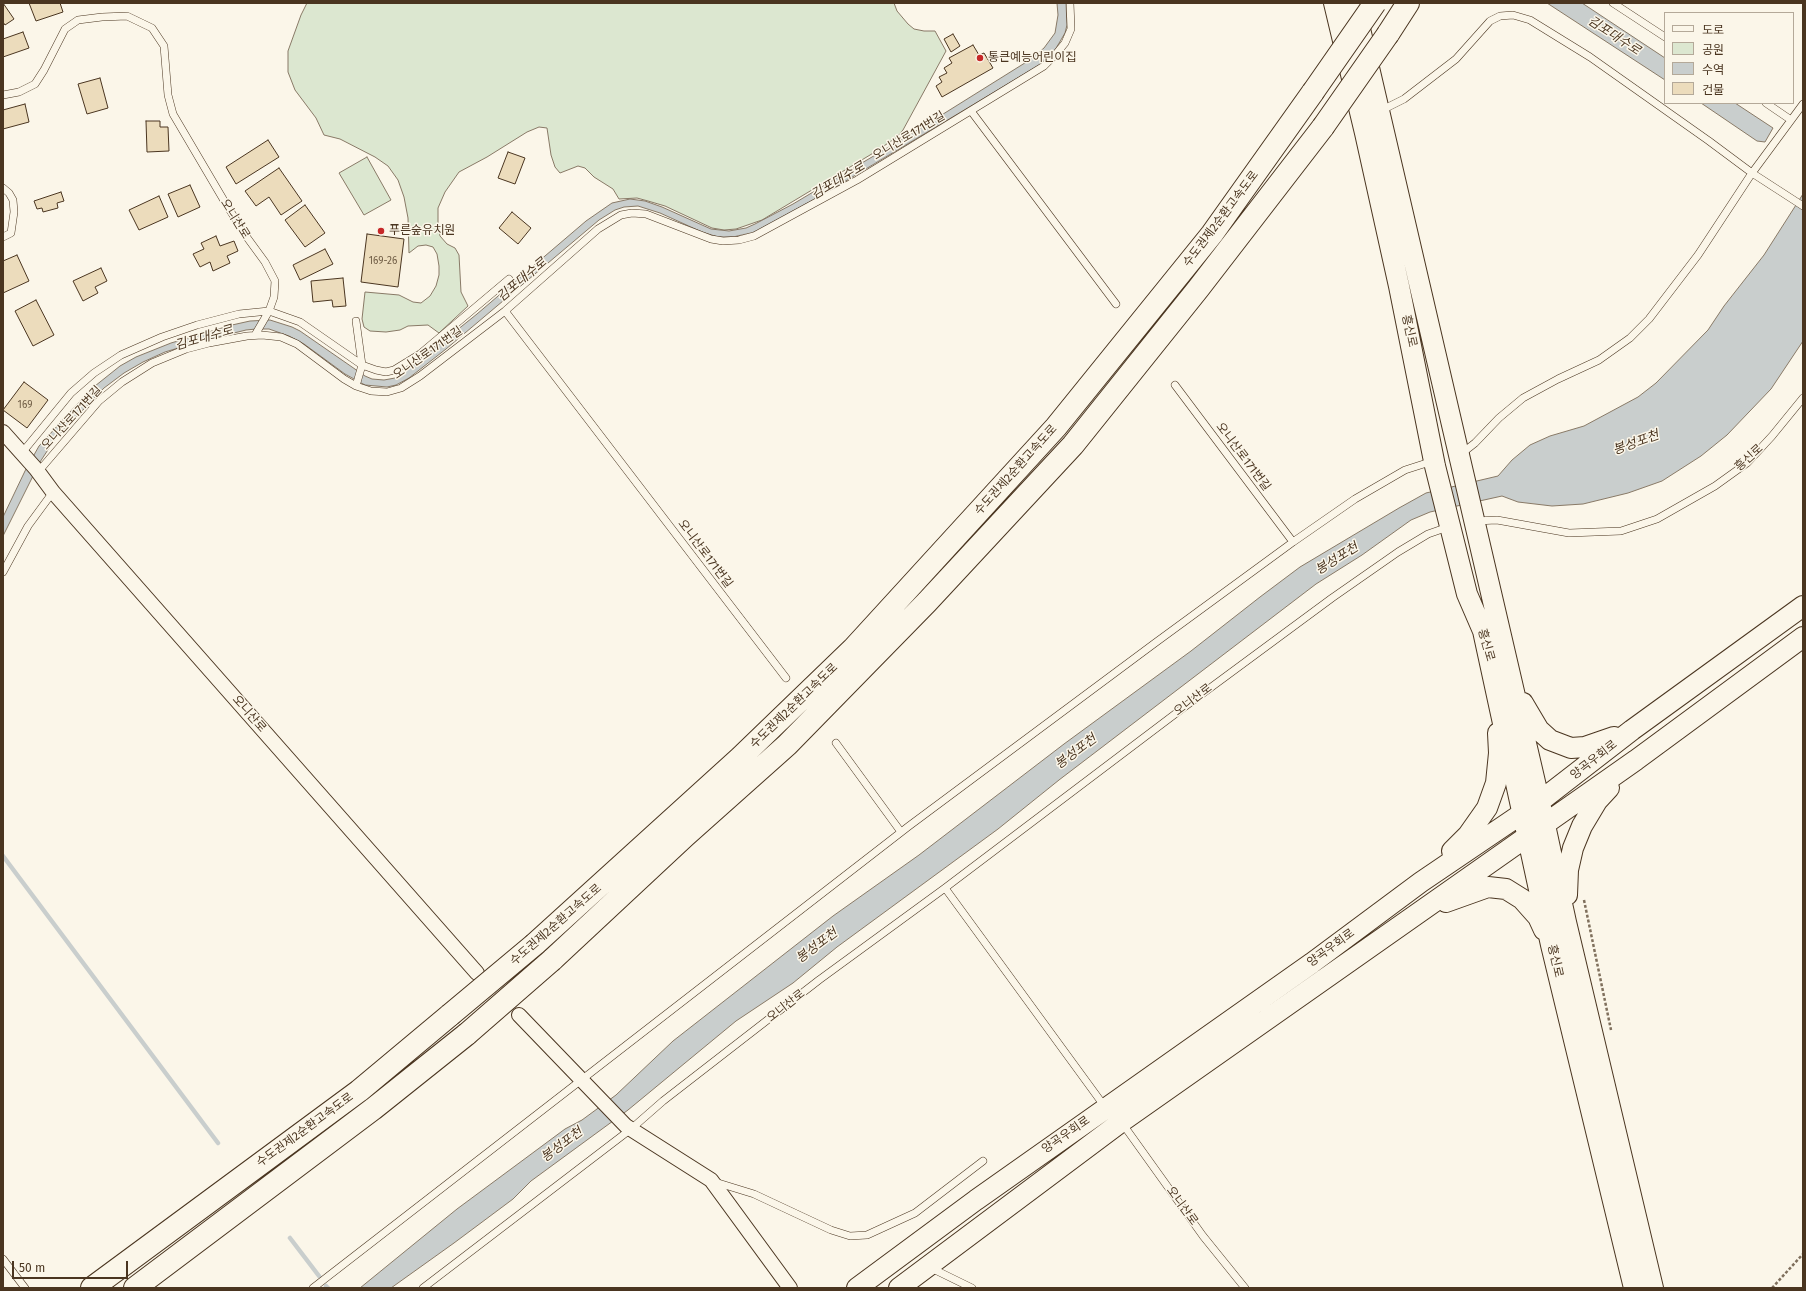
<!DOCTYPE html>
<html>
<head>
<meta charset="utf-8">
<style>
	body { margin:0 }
	#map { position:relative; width:1806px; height:1291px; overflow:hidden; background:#fbf6e9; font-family:"Fira Sans","Noto Sans KR",sans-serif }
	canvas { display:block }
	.frame { position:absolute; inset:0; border:4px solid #4a3520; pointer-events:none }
	.legend { position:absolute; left:1664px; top:12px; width:130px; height:92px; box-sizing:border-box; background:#fbf6e9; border:1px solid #b4a999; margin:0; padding:5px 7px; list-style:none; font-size:12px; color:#4a3520 }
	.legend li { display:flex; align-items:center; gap:8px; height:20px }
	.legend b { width:20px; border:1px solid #b4a999 }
	.scale { position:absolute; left:12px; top:1261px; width:116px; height:18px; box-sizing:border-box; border:2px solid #4a3520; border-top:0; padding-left:5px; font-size:12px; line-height:14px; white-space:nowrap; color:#4a3520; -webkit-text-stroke:3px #fbf6e9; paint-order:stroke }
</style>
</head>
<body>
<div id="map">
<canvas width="1806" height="1291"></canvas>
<div class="frame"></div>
<ul class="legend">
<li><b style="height:5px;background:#fbf6e9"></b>도로</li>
<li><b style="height:11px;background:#dce7d0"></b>공원</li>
<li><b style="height:11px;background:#c9cecd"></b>수역</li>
<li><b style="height:11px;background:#ecdcbc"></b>건물</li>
</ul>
<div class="scale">50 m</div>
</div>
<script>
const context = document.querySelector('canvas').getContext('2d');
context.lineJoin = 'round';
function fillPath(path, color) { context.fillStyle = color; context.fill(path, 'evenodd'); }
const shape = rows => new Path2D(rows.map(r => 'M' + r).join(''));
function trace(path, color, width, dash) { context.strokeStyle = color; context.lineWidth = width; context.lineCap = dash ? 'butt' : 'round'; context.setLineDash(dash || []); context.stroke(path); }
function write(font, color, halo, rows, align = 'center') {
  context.font = font + ' "Fira Sans","Noto Sans KR",sans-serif'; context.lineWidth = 3; context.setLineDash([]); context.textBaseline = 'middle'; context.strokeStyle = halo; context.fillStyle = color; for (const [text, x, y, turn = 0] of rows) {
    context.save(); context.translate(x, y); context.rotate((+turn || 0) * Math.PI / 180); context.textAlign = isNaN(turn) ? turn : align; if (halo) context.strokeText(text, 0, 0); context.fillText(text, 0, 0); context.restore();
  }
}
const green = shape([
	[307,3,894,3,897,11,908,24,914,29,924,31,935,31,946,51,903,130,897,137,875,152,762,220,736,229,724,230,712,228,665,206,648,201,637,198,619,199,613,189,594,177,585,168,578,166,560,173,555,167,551,155,547,128,539,127,527,132,487,157,459,172,445,192,438,208,438,222,440,236,447,244,455,248,459,255,461,292,468,306,439,333,428,325,408,326,400,330,386,332,370,331,364,327,362,319,365,292,399,295,413,302,421,303,430,296,436,286,439,275,439,266,437,254,433,247,426,245,418,246,409,253,408,218,404,197,398,180,388,166,375,157,340,139,324,135,316,118,295,90,288,72,288,51,301,15,307,3],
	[367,157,391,200,364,215,339,173,367,157]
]);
fillPath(green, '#dce7d0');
trace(green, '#887966', 1);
const water = shape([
	[1057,3,1066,3,1067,25,1065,33,1055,50,1041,64,824,194,755,232,733,237,718,237,702,232,660,213,638,206,624,207,615,210,599,220,446,349,409,378,396,385,387,387,365,385,345,374,304,344,289,336,269,329,256,329,246,330,198,342,165,352,143,362,124,373,104,388,55,439,40,462,3,536,3,517,25,471,39,446,90,390,120,366,136,357,171,343,232,325,250,321,270,320,292,327,300,331,365,376,372,379,384,380,395,378,411,367,477,314,586,221,612,203,630,199,645,201,662,207,711,229,729,231,746,228,755,224,793,204,924,126,1028,61,1044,48,1055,33,1058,15,1057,3],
	[1547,3,1582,3,1665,58,1665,80,1547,3],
	[1701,103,1735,103,1773,128,1765,142,1757,141,1701,103],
	[1803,194,1803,341,1771,389,1727,435,1701,456,1662,481,1628,493,1583,504,1552,506,1518,502,1502,496,1430,512,1411,520,1362,555,1316,584,1059,780,998,829,837,947,793,983,736,1021,628,1110,531,1181,513,1199,454,1243,391,1288,360,1288,457,1209,565,1129,582,1120,616,1095,673,1041,833,916,919,855,1064,744,1191,651,1260,597,1300,567,1399,508,1426,493,1498,476,1512,460,1530,445,1550,436,1584,426,1638,397,1656,383,1708,330,1724,306,1764,255,1803,194]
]);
fillPath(water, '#c9cecd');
trace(water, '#887966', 1);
trace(shape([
	[3,856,218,1143],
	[290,1238,319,1276],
	[326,1286,328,1288]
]), '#c9cecd', 4.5);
const building = shape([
	[3,3,14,19,5,25,3,22,3,3],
	[29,3,60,3,63,12,36,21,29,3],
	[23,32,29,48,3,57,3,39,23,32],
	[953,34,960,46,951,52,944,39,953,34],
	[973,45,979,55,984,53,993,68,942,97,936,86,942,82,939,77,947,73,944,68,952,63,949,58,973,45],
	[100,78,108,108,87,114,78,84,100,78],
	[25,104,29,122,3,129,3,110,25,104],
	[146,121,160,121,160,127,168,127,169,151,147,152,146,121],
	[268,140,279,157,236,184,226,167,268,140],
	[508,152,525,158,515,184,498,178,508,152],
	[279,168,302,201,281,215,269,197,256,206,245,191,279,168],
	[190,185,200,207,178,217,168,194,190,185],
	[61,192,64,201,57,203,58,208,43,212,42,208,37,209,34,201,61,192],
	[159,196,168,217,139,230,129,210,159,196],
	[305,205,325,233,305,247,285,220,305,205],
	[512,212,531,228,518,244,499,228,512,212],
	[367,234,404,239,398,287,361,282,367,234],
	[216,236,220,246,234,241,238,251,227,256,230,263,213,271,210,262,200,267,193,254,204,249,201,243,216,236],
	[325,249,333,264,300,280,293,265,325,249],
	[17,255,29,281,3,293,3,261,17,255],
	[101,268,107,281,95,287,98,293,83,301,73,281,101,268],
	[343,278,346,306,333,307,332,300,313,302,311,281,343,278],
	[36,300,54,335,33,346,15,311,36,300],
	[24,382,48,400,27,428,3,410,24,382]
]);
fillPath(building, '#ecdcbc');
trace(building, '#4a3520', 1);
const lane = shape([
	[1613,3,1665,37],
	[3,95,19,92,35,84,44,70,65,29,78,20,102,17,127,16,152,28,164,46,168,95,173,114,226,204,246,236,265,262,275,281,274,297,269,311,239,314,197,325,162,337,121,355,94,373,71,393,21,454],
	[1766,103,1791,120],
	[971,111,1116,304],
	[1380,111,1404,99,1456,59,1490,21,1500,16,1513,15,1530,20,1590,57,1709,141,1752,173,1803,206],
	[3,188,9,193,13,200,14,212,11,233,3,237],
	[505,311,786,678],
	[356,321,362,365,356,386],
	[255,335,269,311,300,322,362,365,376,370,386,372,394,370,420,354,509,279],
	[1175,385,1293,542],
	[1461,454,1475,443,1499,418,1523,398,1558,379,1599,360,1630,338,1649,319,1698,255,1752,173,1803,104],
	[38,472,99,401,122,382,152,363,186,349,209,343,247,336,262,335,281,337,297,344,344,379,356,386,371,391,387,392,401,388,420,376,505,311,598,229,621,215,632,213,646,214,711,239,723,241,739,240,754,236,857,180,1044,66,1056,54,1065,43,1071,29,1070,3],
	[1475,521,1497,520,1569,533,1621,531,1657,519,1715,486,1747,463,1772,436,1803,398],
	[3,572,28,526,53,492],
	[836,743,901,832],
	[945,888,1105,1107],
	[1122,1123,1203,1236,1245,1288],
	[715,1182,754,1194,831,1230,850,1236,867,1235,915,1213,983,1161],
	[3,1259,25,1288],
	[929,1267,972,1288],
	[313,1288,909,826,1155,643,1293,542,1355,499,1405,470,1433,461],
	[423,1288,631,1129,663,1101,819,980,945,888,1183,708,1332,598,1398,552,1428,534,1448,527]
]);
const street = shape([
	[3,432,36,469,53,492,477,973],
	[519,1015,626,1126,711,1180,790,1288]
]);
const secondary = shape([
	[1334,3,1365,133,1399,286,1435,466,1467,594,1483,631,1551,945,1634,1288],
	[1354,3,1545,825,1566,922,1653,1288],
	[1523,703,1539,730,1550,740,1571,748,1585,747,1614,737],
	[1452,851,1468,835,1487,808,1496,783,1499,753,1498,733],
	[1567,895,1568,870,1573,848,1582,826,1597,801,1609,788],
	[1446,902,1488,887,1506,889,1522,899,1538,917,1544,930],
	[857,1288,976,1200,1312,963,1421,882,1539,802,1632,730,1803,606],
	[899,1288,1121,1122,1636,760,1803,637]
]);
const highway = shape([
	[1388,34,1408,3],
	[535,944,740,758,853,649,1056,427,1212,234,1313,92],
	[552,960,685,836,787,745,927,602,1073,445,1198,289,1323,127],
	[92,1288,359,1091,450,1015],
	[135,1288,373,1109,467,1034]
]);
trace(lane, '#4a3520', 8);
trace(street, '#4a3520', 16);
trace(secondary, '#4a3520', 22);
trace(highway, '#4a3520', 24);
trace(shape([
	[1584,900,1611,1030],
	[1772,1288,1803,1254]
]), '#7f6f5c', 2.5, [3, 2]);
trace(lane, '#fbf6e9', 7);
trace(street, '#fbf6e9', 14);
trace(secondary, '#fbf6e9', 20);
trace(highway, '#fbf6e9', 22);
const highwayBridge = shape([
	[1313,92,1375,3],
	[1323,127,1388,34],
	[450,1015,535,944],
	[467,1034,552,960]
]);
trace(highwayBridge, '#4a3520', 24, []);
trace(highwayBridge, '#fbf6e9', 22);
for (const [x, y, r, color] of [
	[980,58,4,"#c62828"],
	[381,231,4,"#c62828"]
]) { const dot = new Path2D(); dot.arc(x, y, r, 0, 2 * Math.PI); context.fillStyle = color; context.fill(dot); trace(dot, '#fbf6e9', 1.5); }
write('10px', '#725f47', null, [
	["169-26",383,261],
	["169",25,405]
]);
write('12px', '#4a3520', '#fbf6e9', [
	["통큰예능어린이집",988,58],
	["푸른숲유치원",389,231]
], 'left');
write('12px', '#4a3520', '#fbf6e9', [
	["오니산로171번길",909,136,-31],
	["오니산로",235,219,58],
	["수도권제2순환고속도로",1221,219,-53],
	["흥신로",1409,331,78],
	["오니산로171번길",428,353,-35],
	["오니산로171번길",72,418,-47],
	["오니산로171번길",1243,457,53],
	["흥신로",1749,458,-42],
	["수도권제2순환고속도로",1016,470,-48],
	["오니산로171번길",705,554,53],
	["흥신로",1486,645,74],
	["오니산로",1193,700,-37],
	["수도권제2순환고속도로",794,706,-44],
	["오니산로",249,714,49],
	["양곡우회로",1594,760,-38],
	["수도권제2순환고속도로",556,925,-41],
	["양곡우회로",1331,948,-36],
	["흥신로",1555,961,77],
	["오니산로",786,1006,-38],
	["수도권제2순환고속도로",305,1130,-36],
	["양곡우회로",1066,1135,-35],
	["오니산로",1182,1206,54]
]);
write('italic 13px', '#4a3520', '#fbf6e9', [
	["김포대수로",1614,36,33],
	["김포대수로",838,181,-31],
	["김포대수로",522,280,-40],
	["김포대수로",204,338,-16],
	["봉성포천",1636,443,-20],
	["봉성포천",1337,559,-32],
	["봉성포천",1076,752,-37],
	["봉성포천",817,946,-37],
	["봉성포천",562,1145,-37]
]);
</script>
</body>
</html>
